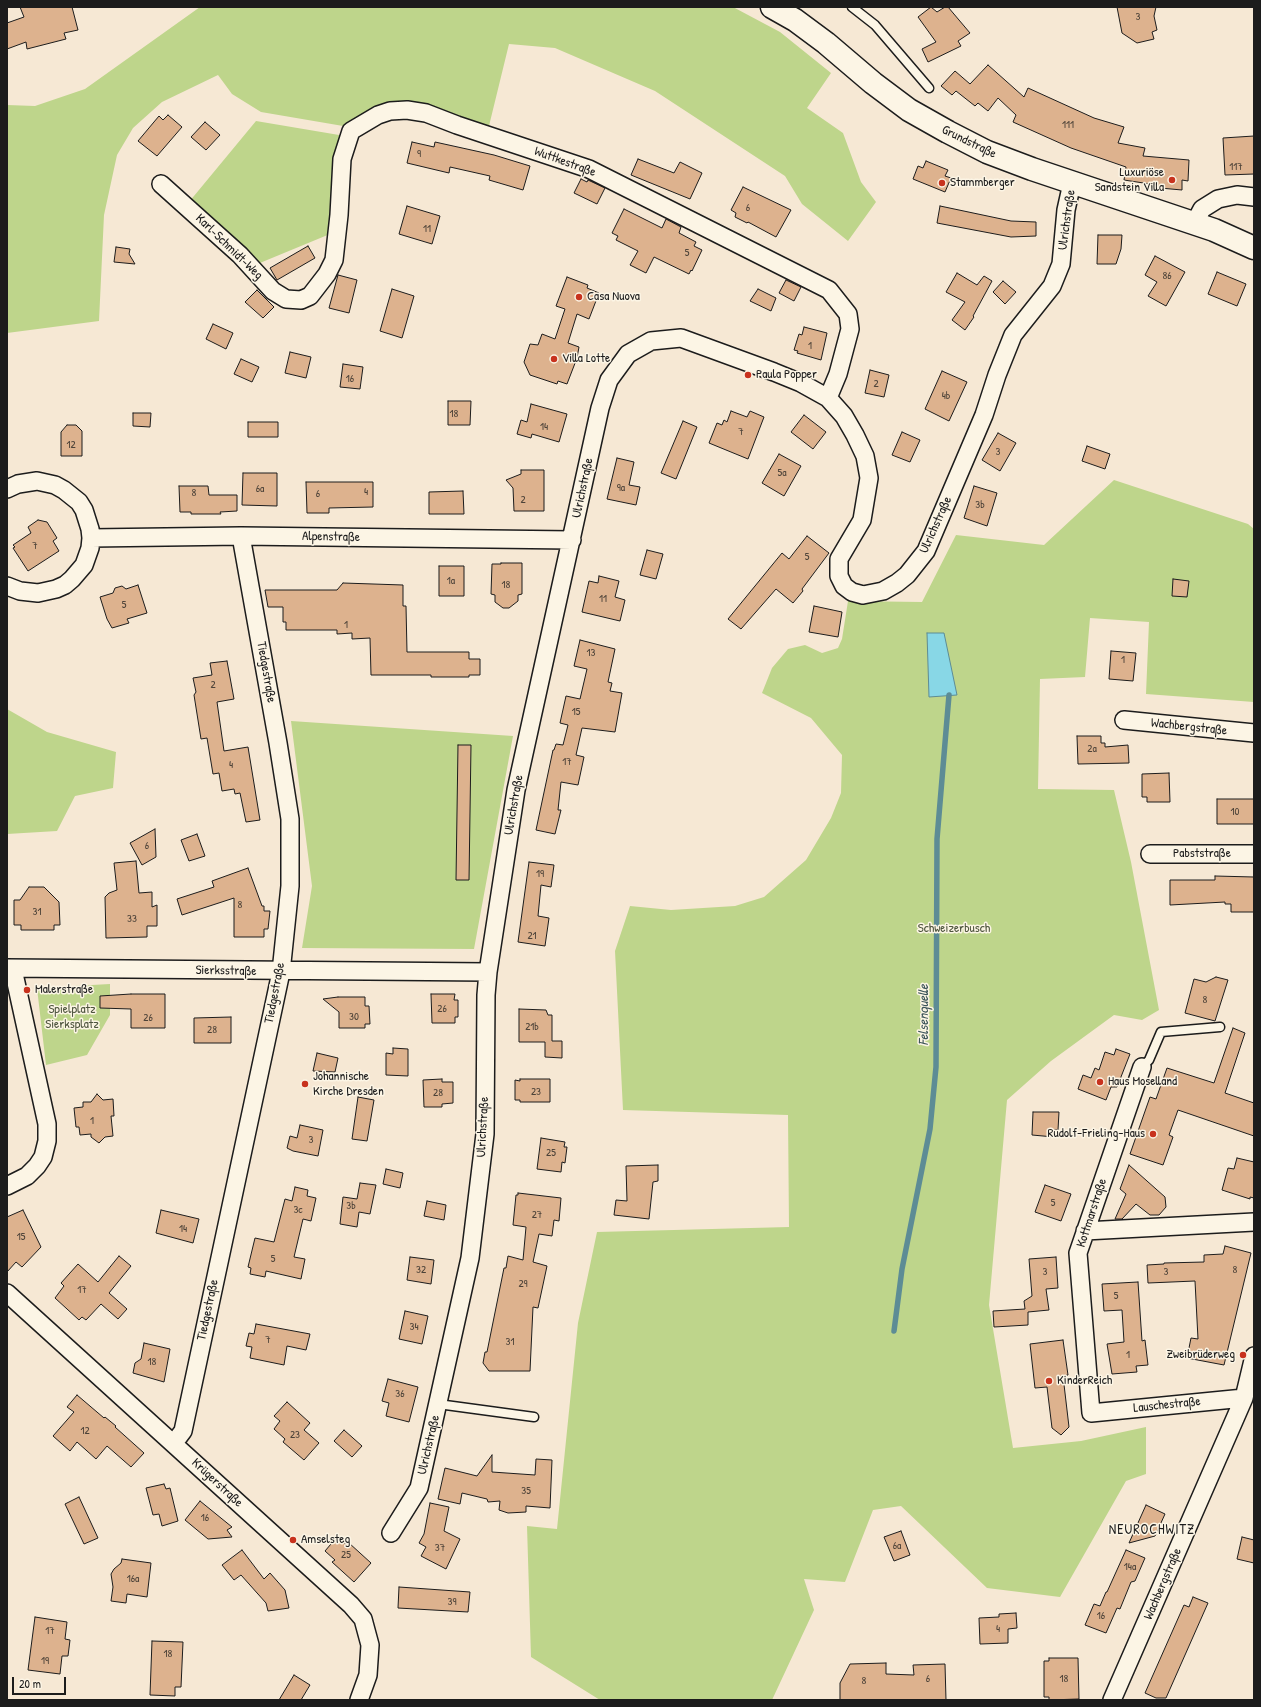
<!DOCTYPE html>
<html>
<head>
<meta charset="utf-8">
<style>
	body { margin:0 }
	#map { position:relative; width:1261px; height:1707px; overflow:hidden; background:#f6e8d4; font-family:"Patrick Hand",sans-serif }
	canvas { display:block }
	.frame { position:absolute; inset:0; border:8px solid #1c1c1c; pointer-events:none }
	.scale { position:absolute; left:12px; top:1677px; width:54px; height:18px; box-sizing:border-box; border:2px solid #1c1c1c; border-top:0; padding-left:5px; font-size:12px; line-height:14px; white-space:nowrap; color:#1c1c1c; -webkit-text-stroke:3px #fcf5e5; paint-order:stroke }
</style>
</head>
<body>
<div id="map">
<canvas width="1261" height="1707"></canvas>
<div class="frame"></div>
<div class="scale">20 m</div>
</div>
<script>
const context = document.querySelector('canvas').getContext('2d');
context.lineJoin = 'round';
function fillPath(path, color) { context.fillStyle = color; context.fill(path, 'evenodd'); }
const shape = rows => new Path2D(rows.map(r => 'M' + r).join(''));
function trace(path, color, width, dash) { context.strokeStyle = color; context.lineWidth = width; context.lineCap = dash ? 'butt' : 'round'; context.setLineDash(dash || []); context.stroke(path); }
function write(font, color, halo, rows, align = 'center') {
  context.font = font + ' "Patrick Hand",sans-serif'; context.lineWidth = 3; context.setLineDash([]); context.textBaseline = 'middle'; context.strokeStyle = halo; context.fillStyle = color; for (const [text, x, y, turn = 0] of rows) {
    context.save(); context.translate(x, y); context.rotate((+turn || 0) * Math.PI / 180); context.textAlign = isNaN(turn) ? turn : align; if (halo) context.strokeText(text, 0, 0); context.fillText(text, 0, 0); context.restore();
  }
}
fillPath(shape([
	[200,7,733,7,780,32,831,73,807,108,843,133,861,182,876,202,848,241,802,204,785,176,655,91,555,48,509,44,488,130,373,111,356,118,349,127,261,112,232,94,218,75,162,102,133,128,117,155,104,215,99,321,7,333,7,105,35,106,85,89],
	[256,121,345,136,330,234,255,265,189,202],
	[1114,480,1248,524,1254,529,1254,702,1146,694,1149,622,1090,618,1085,677,1040,679,1038,789,1114,790,1131,862,1159,1010,1142,1020,1114,1015,1051,1061,1007,1100,989,1305,1013,1448,1081,1441,1146,1427,1146,1474,1126,1481,1060,1597,987,1588,901,1506,873,1510,845,1582,804,1579,814,1610,772,1700,600,1700,531,1657,527,1526,557,1529,578,1323,597,1232,789,1227,788,1115,623,1110,615,951,630,906,671,910,735,906,764,897,806,860,831,818,841,793,842,755,811,718,762,693,772,668,788,649,805,645,822,653,838,648,842,639,848,601,922,602,956,535,1044,545],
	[7,709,47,732,116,752,113,788,75,796,57,831,7,834],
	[291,721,513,736,474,949,302,948,312,886],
	[110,984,110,1015,87,1055,46,1065,37,988]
]), '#bed58b');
const water = shape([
	[927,633,944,633,957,695,929,697,927,633]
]);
fillPath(water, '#88d7e6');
trace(water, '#5d8c95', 1);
trace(shape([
	[894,1331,902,1269,930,1129,936,1067,937,839,949,695]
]), '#5d8c95', 5.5);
const building = shape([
	[20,7,72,7,78,30,64,33,66,39,27,49,26,42,7,49,7,23,24,17,20,7],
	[931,7,937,12,945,7,948,7,970,33,958,41,961,46,928,62,922,49,936,42,918,17,931,7],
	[1117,7,1156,7,1154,16,1157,30,1152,32,1154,39,1137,43,1122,33,1117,7],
	[988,65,1024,97,1028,88,1094,118,1124,127,1118,143,1145,148,1143,156,1189,160,1188,181,1182,180,1182,190,1149,187,1150,184,1124,180,1126,167,1071,148,1013,122,1016,115,998,98,988,111,978,103,975,106,956,91,952,95,941,86,955,71,970,84,988,65],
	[168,115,182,127,157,156,138,141,159,116,163,120,168,115],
	[205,122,220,135,206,150,191,137,205,122],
	[1254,136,1254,174,1225,175,1223,138,1254,136],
	[412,142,434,147,435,142,494,155,530,166,523,190,489,180,490,176,450,167,449,173,407,163,412,142],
	[638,159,674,173,680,162,702,173,690,199,631,175,638,159],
	[926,161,948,170,945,176,951,178,945,192,913,179,918,166,923,168,926,161],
	[581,179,587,182,588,180,605,188,597,204,574,193,581,179],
	[743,187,791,210,776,237,748,222,747,223,735,217,736,213,731,210,743,187],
	[407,206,440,216,432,244,399,234,407,206],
	[940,206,1011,221,1036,222,1036,236,1011,237,937,223,940,206],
	[624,209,662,228,666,219,681,227,679,233,696,242,694,246,702,250,692,271,691,270,689,274,654,257,646,273,630,265,638,251,616,240,618,236,612,233,624,209],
	[1098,235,1122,235,1121,249,1116,264,1097,264,1098,235],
	[308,246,315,258,277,280,270,268,308,246],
	[116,247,130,249,129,254,135,264,114,262,116,247],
	[1155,256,1185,272,1166,306,1148,296,1157,282,1145,275,1155,256],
	[1217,272,1246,284,1237,306,1208,294,1217,272],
	[957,273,977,285,984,276,992,281,973,316,974,317,965,330,952,320,965,302,946,292,957,273],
	[338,275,357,280,349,313,329,308,338,275],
	[567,277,588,285,587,288,599,293,589,319,577,314,568,343,579,347,577,358,567,384,558,381,557,384,530,375,524,362,530,344,538,345,542,334,555,339,565,309,556,306,567,277],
	[786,280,801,287,794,301,779,293,786,280],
	[1003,281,1016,292,1005,304,993,292,1003,281],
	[392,289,414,296,402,338,380,331,392,289],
	[758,289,776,298,771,311,750,301,758,289],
	[257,290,274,307,263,318,245,302,257,290],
	[213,324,233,333,226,349,206,339,213,324],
	[804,327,827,333,821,360,797,353,798,351,794,350,799,334,802,335,804,327],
	[290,352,311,357,306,378,285,373,290,352],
	[241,359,259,367,252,382,234,374,241,359],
	[343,364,363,367,360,389,340,387,343,364],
	[870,370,889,375,884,397,865,393,870,370],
	[942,371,967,382,949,421,925,409,942,371],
	[448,401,471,401,470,425,448,425,448,401],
	[531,404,567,414,559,442,532,434,531,438,517,434,521,420,527,422,531,404],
	[731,411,747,417,750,411,764,417,748,459,709,443,717,423,722,425,724,420,727,422,731,411],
	[133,413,151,413,150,427,133,426,133,413],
	[804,415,826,432,813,449,791,432,804,415],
	[683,421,697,427,676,479,661,473,683,421],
	[248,422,278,422,278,437,248,437,248,422],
	[67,425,76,425,82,431,82,456,61,456,61,432,67,425],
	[902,432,920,440,910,462,892,455,902,432],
	[998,433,1016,443,1000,471,982,460,998,433],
	[1087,446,1110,454,1105,469,1082,461,1087,446],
	[779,454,801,466,784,496,762,483,779,454],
	[617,458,634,462,629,485,640,487,636,505,607,499,617,458],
	[521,470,544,470,544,511,514,511,513,488,506,480,521,474,521,470],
	[243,473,277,473,277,506,242,505,243,473],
	[306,482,373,482,373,507,329,508,329,513,307,513,306,482],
	[179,486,208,486,209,495,237,495,237,511,220,512,221,514,191,514,191,512,180,512,179,486],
	[974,486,997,493,987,526,964,518,974,486],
	[463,491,464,514,429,514,429,492,463,491],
	[38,520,47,522,57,538,53,541,59,551,28,571,13,548,15,547,13,545,31,533,28,527,38,520],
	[807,536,829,553,802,589,803,591,793,603,776,589,741,629,728,619,782,553,789,559,807,536],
	[647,550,663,554,656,579,640,575,647,550],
	[501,563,522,563,522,594,518,595,518,601,509,608,503,608,495,602,495,595,491,594,492,564,501,564,501,563],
	[439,566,464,566,464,596,439,596,439,566],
	[599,576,619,581,615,597,625,600,620,621,582,612,589,581,598,583,599,576],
	[1173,579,1189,581,1187,597,1172,596,1173,579],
	[343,583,403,585,403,606,406,606,407,652,469,652,469,659,480,659,480,675,469,675,469,677,431,677,431,675,371,675,370,638,352,639,352,633,337,634,337,630,286,630,286,622,283,622,283,607,268,607,265,590,337,590,343,583],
	[138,585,147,613,127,619,129,623,112,628,107,619,100,597,113,593,115,588,122,586,126,589,138,585],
	[814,606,842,612,838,637,809,632,814,606],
	[580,640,615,649,608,682,612,683,610,691,622,693,615,732,582,728,576,755,584,757,578,785,561,782,558,810,561,810,555,834,536,830,553,750,554,750,556,744,563,745,568,725,560,723,566,696,580,699,587,669,574,666,580,640],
	[1111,651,1136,653,1133,681,1109,679,1111,651],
	[227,661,234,699,217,702,224,751,248,747,260,820,246,822,240,793,235,794,234,789,222,791,219,773,213,774,207,738,201,739,194,695,196,692,193,678,212,675,210,663,227,661],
	[1077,736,1101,736,1101,743,1105,743,1105,747,1128,745,1129,763,1078,764,1077,736],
	[458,745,471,745,469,880,456,880,458,745],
	[1169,773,1170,802,1147,802,1147,797,1142,797,1142,774,1169,773],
	[1217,799,1254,799,1254,824,1217,824,1217,799],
	[155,829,156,857,142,865,130,843,155,829],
	[197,834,205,856,189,861,181,840,197,834],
	[136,861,139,893,152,892,152,907,157,905,157,926,147,926,147,937,106,938,105,897,109,893,117,890,114,863,136,861],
	[529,862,554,865,551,887,541,885,538,916,549,918,545,946,518,942,529,862],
	[248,868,262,906,264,906,264,911,270,911,268,929,264,929,264,937,234,937,234,898,182,915,177,899,214,887,212,881,248,868],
	[1215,876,1254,877,1254,912,1231,912,1231,904,1225,904,1225,902,1170,905,1170,880,1215,880,1215,876],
	[29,887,44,887,59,902,60,925,54,925,54,930,21,930,21,925,14,925,14,900,20,900,29,887],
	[1216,977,1228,980,1215,1021,1185,1013,1194,979,1206,982,1216,977],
	[131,994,165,994,165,1028,131,1028,131,1009,100,1008,100,996,131,994],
	[431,994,455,994,454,1000,458,1000,458,1017,455,1017,455,1023,432,1023,431,994],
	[338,997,365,997,365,1006,369,1006,370,1024,365,1024,365,1028,339,1028,339,1012,323,999,338,997],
	[519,1009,546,1010,548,1015,552,1015,552,1041,562,1041,562,1058,545,1057,545,1042,519,1042,519,1009],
	[231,1017,231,1043,194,1043,194,1018,231,1017],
	[1233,1028,1245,1033,1225,1093,1254,1103,1254,1136,1178,1110,1169,1135,1173,1137,1163,1165,1130,1154,1150,1097,1156,1099,1167,1068,1214,1083,1233,1028],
	[393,1048,408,1049,408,1076,386,1075,386,1053,393,1054,393,1048],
	[1116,1049,1130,1054,1117,1087,1111,1087,1106,1100,1078,1089,1083,1075,1091,1078,1095,1068,1099,1070,1105,1052,1114,1055,1116,1049],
	[317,1053,338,1058,335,1072,313,1071,317,1053],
	[442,1079,442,1082,453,1082,453,1103,442,1104,442,1107,424,1107,423,1080,442,1079],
	[520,1079,550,1079,550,1102,520,1102,520,1100,515,1100,515,1080,520,1081,520,1079],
	[97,1094,103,1100,113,1099,114,1116,111,1116,113,1136,105,1137,99,1143,91,1137,91,1134,80,1135,79,1127,76,1127,74,1108,83,1107,83,1102,91,1102,97,1094],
	[358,1097,374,1100,367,1141,352,1139,358,1097],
	[1033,1112,1059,1112,1058,1130,1054,1130,1054,1137,1032,1135,1033,1112],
	[300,1125,323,1130,318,1156,293,1151,287,1148,290,1136,297,1138,300,1125],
	[541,1138,565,1142,564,1147,567,1147,565,1163,562,1162,561,1172,537,1169,541,1138],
	[1237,1158,1254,1162,1254,1198,1250,1197,1250,1199,1222,1190,1228,1168,1234,1169,1237,1158],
	[658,1165,658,1181,653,1182,649,1219,614,1215,616,1200,627,1201,626,1166,658,1165],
	[1129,1165,1165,1197,1166,1207,1159,1215,1150,1215,1136,1204,1122,1219,1115,1219,1126,1194,1120,1189,1129,1165],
	[386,1169,403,1173,400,1188,383,1184,386,1169],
	[360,1183,376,1185,370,1214,359,1212,357,1227,340,1224,343,1197,357,1199,360,1183],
	[1045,1185,1071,1194,1061,1221,1035,1212,1045,1185],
	[295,1187,308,1190,307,1196,316,1198,311,1221,303,1219,294,1257,305,1259,301,1279,266,1271,265,1277,250,1274,251,1268,248,1267,255,1238,274,1242,285,1199,292,1201,295,1187],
	[518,1193,561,1198,559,1221,554,1220,552,1236,539,1234,533,1262,547,1266,538,1308,533,1307,530,1371,489,1371,483,1363,485,1352,487,1352,504,1268,506,1268,508,1256,523,1260,526,1227,513,1225,516,1195,518,1195,518,1193],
	[427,1201,446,1205,444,1220,424,1216,427,1201],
	[23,1210,41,1247,22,1267,16,1262,7,1272,7,1217,23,1210],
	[161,1210,199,1219,193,1243,156,1233,161,1210],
	[1225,1246,1251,1253,1224,1365,1187,1358,1191,1338,1198,1339,1195,1281,1148,1283,1147,1265,1164,1264,1164,1263,1204,1262,1204,1255,1223,1254,1225,1246],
	[119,1256,131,1266,109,1293,127,1309,118,1319,101,1304,86,1320,82,1317,79,1320,55,1298,64,1286,61,1283,78,1264,98,1282,119,1256],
	[410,1257,434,1260,431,1284,407,1280,410,1257],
	[1056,1257,1058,1288,1046,1289,1049,1310,1028,1312,1028,1325,994,1327,993,1311,1025,1309,1024,1301,1032,1296,1029,1259,1056,1257],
	[1138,1282,1142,1341,1145,1340,1148,1365,1136,1366,1137,1372,1112,1374,1107,1344,1124,1342,1122,1310,1104,1311,1102,1284,1138,1282],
	[405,1311,428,1316,422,1344,399,1339,405,1311],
	[256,1324,310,1334,306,1350,287,1346,284,1365,250,1358,252,1347,246,1346,249,1333,254,1334,256,1324],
	[1063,1340,1068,1375,1063,1376,1069,1427,1061,1435,1052,1428,1047,1387,1035,1388,1030,1344,1063,1340],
	[144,1343,170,1349,164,1382,133,1373,135,1363,141,1359,144,1343],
	[388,1379,418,1387,409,1422,386,1416,389,1403,382,1401,388,1379],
	[77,1395,104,1418,105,1417,116,1426,115,1427,144,1453,131,1467,107,1446,96,1459,77,1442,70,1451,53,1436,74,1412,67,1407,77,1395],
	[287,1402,310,1423,304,1430,319,1443,304,1460,283,1442,285,1439,274,1429,280,1421,274,1416,287,1402],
	[344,1430,362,1446,352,1457,334,1441,344,1430],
	[492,1455,492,1472,535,1475,536,1459,552,1460,550,1508,526,1506,526,1512,508,1513,499,1510,500,1501,488,1502,487,1499,462,1493,460,1504,438,1499,445,1468,477,1476,492,1455],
	[164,1484,166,1489,170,1488,178,1521,162,1526,159,1514,153,1515,146,1488,164,1484],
	[79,1497,98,1538,84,1544,65,1504,79,1497],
	[200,1501,232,1527,227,1530,232,1537,208,1539,185,1520,200,1501],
	[430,1503,449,1507,444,1531,460,1539,446,1569,421,1556,426,1547,419,1543,424,1534,430,1503],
	[1146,1505,1165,1514,1155,1536,1129,1543,1146,1505],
	[901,1531,910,1555,894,1561,884,1537,901,1531],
	[337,1537,347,1545,349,1543,371,1563,354,1582,332,1562,335,1560,325,1551,337,1537],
	[1242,1537,1254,1540,1254,1563,1237,1559,1242,1537],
	[242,1550,264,1579,270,1573,285,1590,289,1608,268,1611,266,1603,241,1575,234,1580,222,1565,242,1550],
	[1126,1550,1145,1558,1135,1581,1131,1582,1120,1609,1117,1608,1106,1633,1085,1625,1094,1604,1100,1606,1106,1592,1107,1592,1126,1550],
	[122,1559,151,1563,147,1597,127,1594,126,1603,111,1601,113,1587,111,1574,114,1569,121,1563,122,1559],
	[399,1587,470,1592,468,1612,398,1608,399,1587],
	[1193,1597,1208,1603,1166,1698,1156,1698,1145,1693,1184,1605,1189,1607,1193,1597],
	[1016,1613,1017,1628,1008,1629,1008,1643,980,1644,979,1618,999,1617,999,1614,1016,1613],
	[35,1617,67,1622,65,1639,70,1640,68,1656,62,1656,60,1674,28,1670,35,1617],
	[152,1641,183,1642,181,1687,175,1687,175,1696,150,1695,152,1641],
	[1049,1658,1078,1658,1079,1699,1049,1700,1049,1697,1044,1697,1044,1661,1049,1661,1049,1658],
	[886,1663,886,1674,914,1675,913,1665,945,1664,946,1700,840,1700,840,1683,850,1664,886,1663],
	[294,1675,310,1685,301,1700,279,1700,294,1675]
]);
fillPath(building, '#ddb28e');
trace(building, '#1c1c1c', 1);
const service = shape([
	[852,7,875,25,929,88],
	[1142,1067,1149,1060,1161,1032,1220,1027],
	[438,1404,534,1417]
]);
const minor = shape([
	[161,184,240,255,273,291,286,299,301,300,310,296,327,274,334,260,339,215,342,159,351,131,378,115,390,111,407,110,426,113,457,125,589,169,829,290,848,314,850,329,838,374,828,398],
	[1194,224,1202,209,1218,199,1237,195,1254,197],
	[7,489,18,484,37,481,55,485,64,490,79,502,84,510,90,529,91,538,90,548,84,565,72,579,65,585,56,589,38,593,20,591,7,586],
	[91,538,241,536,572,540],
	[1124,720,1254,733],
	[1150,854,1254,854],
	[7,968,488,972],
	[1142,1067,1078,1253,1091,1413,1244,1398],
	[7,1186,27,1176,37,1166,43,1157,47,1141,47,1124,13,969],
	[1085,1231,1254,1222],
	[7,1293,351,1605,363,1619,370,1645,368,1675,359,1700],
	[174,1443,183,1431,281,972,290,886,290,819,278,743,241,536],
	[391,1533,419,1488,470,1258,485,1134,486,995,488,972,516,790,600,408,609,380,628,354,651,341,681,338,774,372,801,383,828,398,844,416,855,435,865,456,869,478,862,520,839,559,839,576,844,586,852,592,863,595,883,591,897,583,907,575,926,551,984,415,997,375,1013,335,1052,286,1061,264,1066,210,1072,183],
	[1112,1700,1244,1398,1254,1356]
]);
const secondary = shape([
	[772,7,795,20,826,43,873,83,909,110,948,132,987,152,1032,169,1214,230,1254,248]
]);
trace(service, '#1c1c1c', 11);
trace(minor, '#1c1c1c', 20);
trace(secondary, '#1c1c1c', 25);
trace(service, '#fcf5e5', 8);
trace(minor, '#fcf5e5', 17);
trace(secondary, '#fcf5e5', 22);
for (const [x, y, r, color] of [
	[1172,180,4,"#c8321e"],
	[942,183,4,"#c8321e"],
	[579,297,4,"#c8321e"],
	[554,359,4,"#c8321e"],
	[748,375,4,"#c8321e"],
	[27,990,4,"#c8321e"],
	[1100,1082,4,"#c8321e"],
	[305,1084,4,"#c8321e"],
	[1153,1134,4,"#c8321e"],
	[1243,1355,4,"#c8321e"],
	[1049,1381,4,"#c8321e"],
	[293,1540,4,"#c8321e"]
]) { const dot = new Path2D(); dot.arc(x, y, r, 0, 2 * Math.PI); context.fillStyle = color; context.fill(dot); trace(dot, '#fcf5e5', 1.5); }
write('11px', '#4c4238', null, [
	["3",1138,17],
	["111",1068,125],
	["9",419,154],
	["117",1236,167],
	["6",748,208],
	["11",427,229],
	["5",687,253],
	["86",1167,276],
	["1",810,346],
	["16",350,379],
	["2",876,384],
	["4b",946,396],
	["18",454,414],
	["14",544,427],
	["7",741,432],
	["12",71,445],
	["3",998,452],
	["5a",782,473],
	["9a",621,488],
	["6a",260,489],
	["4",366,492],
	["8",194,493],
	["6",318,494],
	["2",523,500],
	["3b",980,505],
	["7",35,546],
	["5",807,557],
	["1a",451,581],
	["18",506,585],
	["11",603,599],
	["5",124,605],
	["1",346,625],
	["13",591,653],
	["1",1123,660],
	["2",213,685],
	["15",576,712],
	["2a",1092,749],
	["17",567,762],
	["4",231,765],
	["10",1235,812],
	["6",147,846],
	["19",540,874],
	["8",240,905],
	["31",37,912],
	["33",132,919],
	["21",532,936],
	["8",1205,1000],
	["26",442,1009],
	["30",354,1017],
	["26",148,1018],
	["21b",532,1027],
	["28",212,1030],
	["23",536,1092],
	["28",438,1093],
	["1",92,1121],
	["3",311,1140],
	["25",551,1153],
	["5",1053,1203],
	["3b",351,1206],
	["3c",298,1210],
	["27",537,1215],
	["14",183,1229],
	["15",21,1237],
	["5",273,1259],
	["32",421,1270],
	["8",1235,1270],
	["3",1045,1272],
	["3",1166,1272],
	["29",523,1284],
	["17",82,1290],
	["5",1116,1296],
	["34",414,1327],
	["7",268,1340],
	["31",510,1342],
	["1",1128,1355],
	["18",152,1362],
	["36",400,1394],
	["12",85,1431],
	["23",295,1435],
	["35",526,1491],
	["16",205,1518],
	["6a",897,1546],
	["37",440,1548],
	["25",346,1555],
	["14a",1130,1567],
	["16a",133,1579],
	["39",452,1602],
	["16",1101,1616],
	["4",998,1629],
	["17",50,1631],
	["18",168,1654],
	["19",45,1661],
	["6",928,1679],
	["18",1064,1679],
	["8",864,1681]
]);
write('13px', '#1c1c1c', '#fcf5e5', [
	["Grundstraße",969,142,26],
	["Wuttkestraße",565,162,20],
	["Ulrichstraße",1067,220,-82],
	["Karl-Schmidt-Weg",229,247,44],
	["Ulrichstraße",583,488,-78],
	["Ulrichstraße",936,525,-66],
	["Alpenstraße",331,537,1],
	["Tiedgestraße",266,672,80],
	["Wachbergstraße",1189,727,6],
	["Ulrichstraße",514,805,-80],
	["Pabststraße",1202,854],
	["Sierksstraße",226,971,1],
	["Tiedgestraße",275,993,-79],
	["Ulrichstraße",483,1127,-87],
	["Kottmarstraße",1092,1213,-72],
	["Tiedgestraße",208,1310,-78],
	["Lauschestraße",1167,1405,-6],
	["Ulrichstraße",429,1445,-77],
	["Krügerstraße",217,1483,43],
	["Wachbergstraße",1163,1584,-67]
]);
write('13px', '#1c1c1c', '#fcf5e5', [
	["Luxuriöse",1164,173,"right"],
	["Sandstein Villa",1164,188,"right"],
	["Stammberger",950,183],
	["Casa Nuova",587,297],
	["Villa Lotte",562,359],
	["Paula Popper",756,375],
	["Malerstraße",35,990],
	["Johannische",313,1077],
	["Kirche Dresden",313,1092],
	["Haus Moselland",1108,1082],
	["Rudolf-Frieling-Haus",1145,1134,"right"],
	["Zweibrüderweg",1235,1355,"right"],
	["KinderReich",1057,1381],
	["Amselsteg",301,1540]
], 'left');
write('13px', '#4d543d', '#fcf5e5', [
	["Schweizerbusch",954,929],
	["Spielplatz",72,1010],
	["Sierksplatz",72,1025]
]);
write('italic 14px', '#3c5459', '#fcf5e5', [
	["Felsenquelle",924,1015,-90]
]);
context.letterSpacing = '1px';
write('14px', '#1c1c1c', '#fcf5e5', [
	["NEUROCHWITZ",1152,1530]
]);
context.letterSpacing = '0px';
</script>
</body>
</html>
